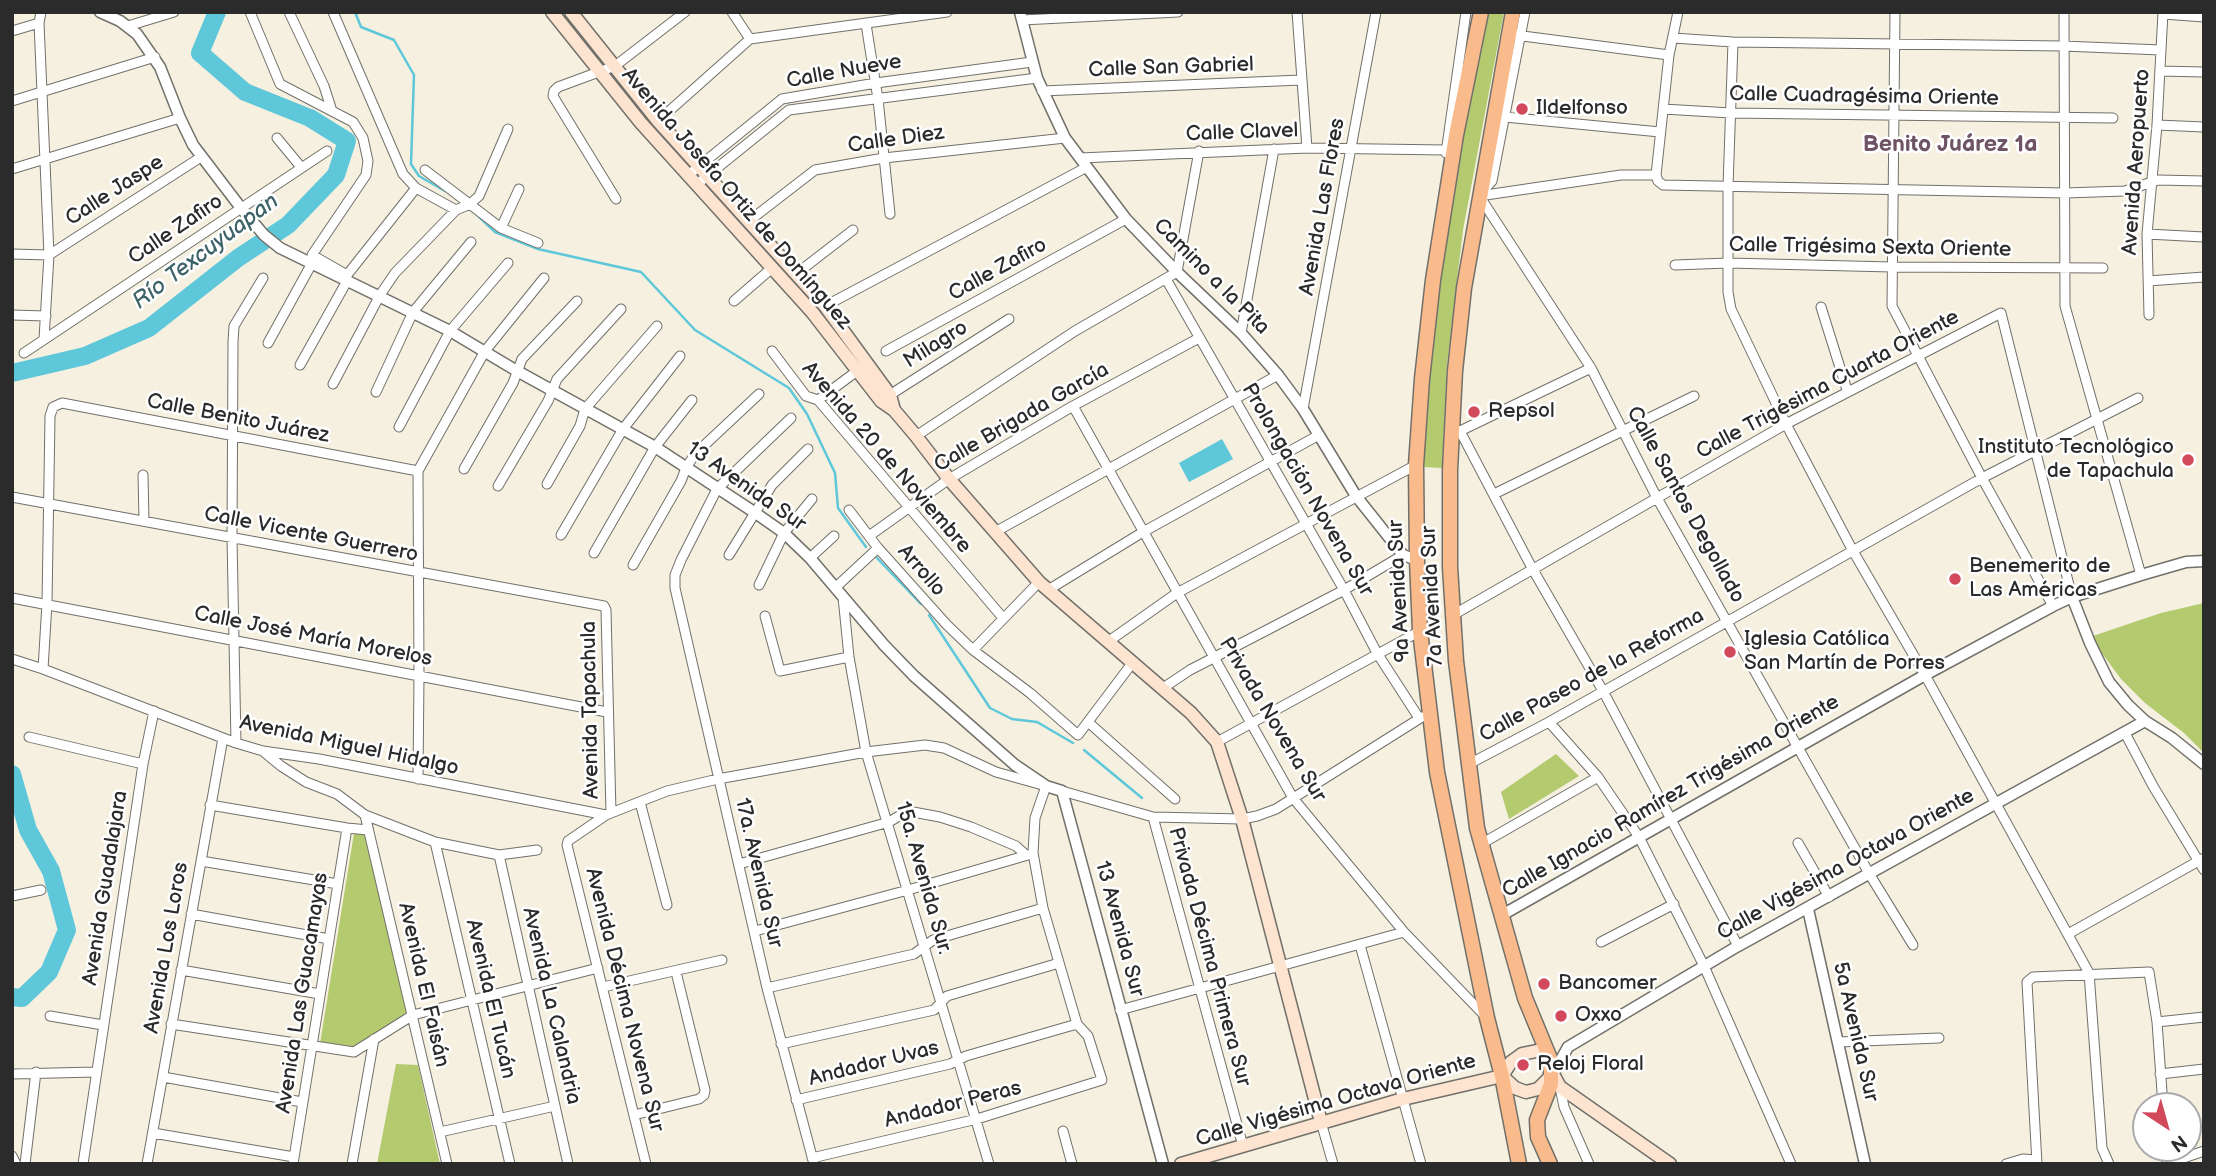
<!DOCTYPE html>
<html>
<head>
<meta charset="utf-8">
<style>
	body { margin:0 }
	#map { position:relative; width:2216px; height:1176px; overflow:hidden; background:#f5f0e0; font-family:"Balsamiq Sans",sans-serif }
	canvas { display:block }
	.frame { position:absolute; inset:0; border:14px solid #2b2b2b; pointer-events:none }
	.north { position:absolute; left:2132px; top:1092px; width:70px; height:70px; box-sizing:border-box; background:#fff; border:2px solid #aaa; border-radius:50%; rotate:144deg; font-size:19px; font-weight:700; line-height:28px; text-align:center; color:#2b2b2b }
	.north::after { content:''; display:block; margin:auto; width:24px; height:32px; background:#d1495b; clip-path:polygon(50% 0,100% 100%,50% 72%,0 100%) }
</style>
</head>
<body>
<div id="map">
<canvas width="2216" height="1176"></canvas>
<div class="frame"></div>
<div class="north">N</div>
</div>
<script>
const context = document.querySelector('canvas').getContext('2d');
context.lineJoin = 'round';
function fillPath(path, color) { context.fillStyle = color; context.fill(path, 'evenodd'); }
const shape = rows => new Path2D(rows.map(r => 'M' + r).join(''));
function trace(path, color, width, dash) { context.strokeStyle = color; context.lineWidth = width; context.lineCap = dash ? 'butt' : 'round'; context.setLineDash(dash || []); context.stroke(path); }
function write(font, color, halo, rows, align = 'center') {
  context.font = font + ' "Balsamiq Sans",sans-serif'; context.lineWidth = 5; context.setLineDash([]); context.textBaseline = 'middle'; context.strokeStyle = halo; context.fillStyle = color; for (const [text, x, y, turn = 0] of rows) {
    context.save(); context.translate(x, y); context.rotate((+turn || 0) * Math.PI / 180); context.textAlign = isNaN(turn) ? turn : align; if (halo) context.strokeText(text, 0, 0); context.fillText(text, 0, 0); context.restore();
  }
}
fillPath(shape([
	[1486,12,1504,12,1463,230,1447,364,1442,468,1423,467,1428,364,1445,226],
	[2204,603,2204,753,2184,733,2145,703,2121,679,2090,637,2161,613],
	[1556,754,1579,776,1509,819,1501,792],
	[354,833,364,833,407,1012,353,1049,320,1044],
	[396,1064,418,1065,440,1164,377,1164]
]), '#b3ca6f');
fillPath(shape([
	[1222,439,1233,459,1189,482,1179,463]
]), '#5ec7d9');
trace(shape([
	[355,12,361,27,394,40,414,75,411,164,419,176,445,191],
	[475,213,495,232,538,249,641,272,695,330,789,388,807,414,835,473,838,508,866,547],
	[876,557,921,604],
	[929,615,990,708,1012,719,1037,722,1073,743],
	[1084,750,1142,798]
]), '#5ec7d9', 2.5);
trace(shape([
	[12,373,85,356,149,328,238,258,288,225,336,175,347,141,310,118,245,92,200,53,217,12],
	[12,774,28,830,51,871,67,930,49,972,22,998,12,997]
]), '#5ec7d9', 18);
const minor = shape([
	[41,12,39,23,49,255,44,339],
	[250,12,280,84,353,122,363,138,368,161,366,175,312,255,347,275],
	[289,12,324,86,332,111],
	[333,12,403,174,416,188,456,210],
	[732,12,750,39],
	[1297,12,1307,148],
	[1895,12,1892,306,1982,478,2053,606],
	[2064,12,2065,306,2141,575],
	[2163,14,2204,17],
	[1022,20,1178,12],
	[866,24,878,99,890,214],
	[128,26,174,12],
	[12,31,39,23],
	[1515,35,1669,55],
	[1673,38,1733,42,2063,46,2161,50],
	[1733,42,1728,187,1728,292,1731,309,1786,424,1853,551,1925,675,2089,973,2102,1148,2109,1164],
	[2160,71,2204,72],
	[1042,91,1301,80],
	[12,101,155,57],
	[1663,109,1731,113,2113,118],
	[1505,117,1660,132],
	[658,121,750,39,947,12],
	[2157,125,2204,127],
	[277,138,301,167],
	[1446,153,1466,12],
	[1080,158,1307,148,1446,150],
	[12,169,180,118],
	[425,170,501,228,538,243],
	[1656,175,1669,55,1678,12],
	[687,176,782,99,876,83,1032,62],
	[696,185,789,110,1037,78],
	[1482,192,1492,181,1525,12],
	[1479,196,1621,175,1656,175,1658,181,1663,185,2065,193,2125,191,2158,180,2204,181],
	[1480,197,1591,368,1657,498,1870,875,1913,945],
	[616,199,553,96,554,91,558,87,615,66,685,12],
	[749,221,815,170,884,158,1065,138],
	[501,228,519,189],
	[2147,234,2204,237],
	[12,254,49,255,201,157],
	[1675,265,1728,263,1892,267,2103,268],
	[796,274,853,230],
	[1166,279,1344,590,1377,653,1419,718],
	[2148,281,2204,277],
	[734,301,772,268],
	[825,306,1087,167],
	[1821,307,1847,390],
	[12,315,46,316],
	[2149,315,2147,234,2157,125,2163,12],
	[1241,333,1274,149],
	[268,343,311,265],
	[772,351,806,396,818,400,1003,618],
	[886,351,1126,219],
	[24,353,327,151],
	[300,365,347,281,347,275,416,188],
	[333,384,380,295,395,273,456,210,470,204,479,196,508,129],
	[376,392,413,312,471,242],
	[885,398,1009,319],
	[818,400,857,371],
	[1073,406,1293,798,1404,932,1485,1016],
	[1303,409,1376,12],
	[791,418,717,489,681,560,675,575,675,588,767,988,814,1164],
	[399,427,450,331,508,263],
	[1453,430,1460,431,1532,568,1603,691,1738,946],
	[1460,431,1591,368],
	[916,436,1075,331,1177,272,1199,151],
	[464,469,513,383,522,359,577,301],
	[143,475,144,521],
	[547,484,580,426,585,409,657,326],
	[498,486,548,401,557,379,621,309],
	[1494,494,1694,396],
	[12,497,604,606,606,610,611,813],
	[849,510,878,548,947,625,973,650,1030,693,1078,735,1133,662],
	[995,532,1278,375],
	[561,535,623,429,680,356],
	[869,536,949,479,1073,406,1199,338],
	[594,553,655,447,692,400],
	[729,555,772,485,808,449],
	[810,558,834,536],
	[633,565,681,481,686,468,695,454,759,394],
	[759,585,784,533,812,499],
	[836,587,878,548],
	[1048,590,1143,532,1319,435],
	[843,597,849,657,866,752,989,1164],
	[12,598,607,712],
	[1453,615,1786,424,2001,313,2072,597],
	[765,616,780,671,849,657],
	[1109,641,1177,593,1416,465],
	[973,650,1039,582],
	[12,659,43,669,236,743,263,751,319,759,606,815],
	[43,669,47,603,50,416,53,407,62,403,418,471],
	[1163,688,1190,670,1344,590,1403,555],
	[1088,722,1175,799],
	[1549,722,1598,777,1639,837,1704,966,1791,1164],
	[2125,733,2153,786,2204,870],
	[29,737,143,764],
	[1217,742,1420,631],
	[236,743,232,538,233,342,234,326,263,278],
	[264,752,281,766,306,782,337,794,365,815,435,842,499,855,537,850],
	[1469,764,1549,722,1982,478,2138,398],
	[418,779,419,675,418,471,485,351,544,278],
	[1062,791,1153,817,1242,819,1257,816,1276,809,1422,717],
	[640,802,667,905],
	[210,805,347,828,368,830],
	[365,815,447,1164],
	[1153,817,1243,1146],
	[435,842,510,1164],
	[1798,843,1829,897],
	[1481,844,1598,777],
	[499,855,568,1164],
	[201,861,338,884],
	[739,864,889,822,899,816,913,812,940,817,971,827,1016,846,1026,855],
	[12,896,41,890],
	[191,914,329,939],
	[755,931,908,890,1028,855],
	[2068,934,2204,858],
	[1601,942,1674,904],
	[1360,945,1421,1164],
	[181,970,320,994],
	[603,987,722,960],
	[767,988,914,954,933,940,1043,908],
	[1120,1010,1404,932],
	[50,1016,103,1025],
	[2157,1022,2204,1017],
	[171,1024,354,1052,413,1015,598,968],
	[1838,1042,1939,1038],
	[781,1044,934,1010,947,996,1059,963],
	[12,1074,96,1072],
	[2160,1074,2204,1069],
	[163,1077,302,1102],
	[1560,1087,1564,1107,1589,1164],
	[796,1100,950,1064,966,1056,1077,1024],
	[634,1115,699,1099,704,1095,705,1090,676,972],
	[1321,1122,1333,1164],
	[1063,1131,1072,1164],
	[440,1132,555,1106],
	[153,1133,294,1157],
	[2175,1148,2179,1160],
	[12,1156,16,1164],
	[25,1164,36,1072],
	[83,1164,143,764,154,711],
	[147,1164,223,738],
	[293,1164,347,828],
	[352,1164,374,1039],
	[646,1164,567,845,568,841,606,815,667,791,718,779,866,752,925,745,944,748,996,772,1046,786,1035,818,1033,853,1043,908,1077,1024,1088,1036,1102,1080,977,1119,812,1158],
	[2006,1164,2023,1159,2036,1160],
	[2037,1164,2027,982,2033,977,2149,972,2157,1022,2163,1106],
	[2166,1164,2204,1151]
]);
const tertiary = shape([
	[100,12,120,21,137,34,160,67,180,118,193,145,241,208,264,235,280,248,450,331,517,371,655,447,754,512,784,533,810,558,884,645,914,676,1015,765,1046,786,1062,791,1163,1164],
	[1020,12,1037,78,1065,138,1126,219,1177,272,1241,333,1278,375,1303,409,1356,496,1403,555,1417,560],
	[2072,597,2090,643,2109,682,2128,705,2145,721,2172,738,2204,764],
	[1808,909,1865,1164],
	[1502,915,1925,675,2053,606,2072,597,2141,575,2186,562,2204,561],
	[1553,1074,1568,1047,1573,1044,1738,946,2145,721]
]);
const secondary = shape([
	[552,12,641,123,812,312,881,401,894,410,916,436,949,479,1039,582,1191,713,1217,742,1242,819,1321,1122],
	[571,12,658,121,825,306,890,395,894,410],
	[1502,1076,1515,1088,1526,1092,1538,1089,1553,1074,1560,1087,1670,1164],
	[1502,1076,1511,1062,1522,1054,1546,1049],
	[1181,1164,1403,1099,1502,1076]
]);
const primary = shape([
	[1481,12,1456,135,1433,280,1422,379,1416,465,1417,560,1420,631,1437,772,1487,1018,1502,1076,1519,1164],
	[1513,12,1464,288,1455,371,1450,470,1450,567,1456,661,1477,828,1525,998,1551,1061,1551,1084,1537,1120,1538,1137,1550,1164]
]);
trace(minor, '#72706a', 11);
trace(tertiary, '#72706a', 13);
trace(secondary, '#72706a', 15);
trace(primary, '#72706a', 17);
trace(minor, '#fff', 9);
trace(tertiary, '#fff', 10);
trace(secondary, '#fde4d1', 12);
trace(primary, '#fabb8c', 14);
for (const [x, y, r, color] of [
	[1522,109,7,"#d1495b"],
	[1474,412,7,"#d1495b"],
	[2188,460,7,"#d1495b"],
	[1955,579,7,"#d1495b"],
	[1730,652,7,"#d1495b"],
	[1544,984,7,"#d1495b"],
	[1561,1016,7,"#d1495b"],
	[1523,1065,7,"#d1495b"]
]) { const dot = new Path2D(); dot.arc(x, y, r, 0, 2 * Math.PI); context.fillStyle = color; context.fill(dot); trace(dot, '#fff', 2.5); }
write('21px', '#2b2b2b', '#fff', [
	["Calle San Gabriel",1171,68,-2],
	["Calle Nueve",844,72,-10],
	["Calle Cuadragésima Oriente",1864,97,1],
	["Calle Clavel",1242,133,-2],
	["Calle Diez",896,140,-8],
	["Avenida Aeropuerto",2137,162,-86],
	["Calle Jaspe",115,191,-33],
	["Avenida Josefa Ortiz de Domínguez",736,199,49],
	["Avenida Las Flores",1323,207,-80],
	["Calle Zafiro",176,230,-34],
	["Calle Trigésima Sexta Oriente",1870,248,1],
	["Calle Zafiro",998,270,-29],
	["Camino a la Pita",1211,277,45],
	["Milagro",936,345,-32],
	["Calle Trigésima Cuarta Oriente",1828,385,-28],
	["Calle Brigada García",1022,418,-30],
	["Calle Benito Juárez",238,419,11],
	["Avenida 20 de Noviembre",886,458,49],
	["13 Avenida Sur",746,487,35],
	["Prolongación Novena Sur",1307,490,60],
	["Calle Santos Degollado",1685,505,61],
	["Calle Vicente Guerrero",311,535,11],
	["Arrollo",921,571,49],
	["9a Avenida Sur",1400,591,-93],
	["7a Avenida Sur",1433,596,-93],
	["Calle José María Morelos",313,637,11],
	["Calle Paseo de la Reforma",1592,676,-29],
	["Avenida Tapachula",591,710,-91],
	["Privada Novena Sur",1272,720,59],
	["Avenida Miguel Hidalgo",349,746,12],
	["Calle Ignacio Ramírez Trigésima Oriente",1671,797,-30],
	["Calle Vigésima Octava Oriente",1846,865,-29],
	["17a. Avenida Sur",758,873,77],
	["15a. Avenida Sur.",923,878,74],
	["Avenida Guadalajara",106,888,-81],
	["13 Avenida Sur",1119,929,75],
	["Avenida Los Loros",167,948,-80],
	["Privada Décima Primera Sur",1209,957,75],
	["Avenida El Faisán",423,985,77],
	["Avenida Las Guacamayas",303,993,-81],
	["Avenida El Tucán",490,999,77],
	["Avenida Décima Novena Sur",624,1000,76],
	["Avenida La Calandria",551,1006,77],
	["5a Avenida Sur",1855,1032,77],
	["Andador Uvas",874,1064,-14],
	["Calle Vigésima Octava Oriente",1336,1101,-16],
	["Andador Peras",953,1105,-14]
]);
write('21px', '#2b2b2b', '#fff', [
	["Ildelfonso",1536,109],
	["Repsol",1488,412],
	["Instituto Tecnológico",2174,448,"right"],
	["de Tapachula",2174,472,"right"],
	["Benemerito de",1969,567],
	["Las Américas",1969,591],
	["Iglesia Católica",1744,640],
	["San Martín de Porres",1744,664],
	["Bancomer",1558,984],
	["Oxxo",1575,1016],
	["Reloj Floral",1537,1065]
], 'left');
write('bold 23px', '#6e5464', '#fff', [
	["Benito Juárez 1a",1950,145]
]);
write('italic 23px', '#3d6268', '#fff', [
	["Río Texcuyuapan",206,252,-37]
]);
</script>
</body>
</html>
